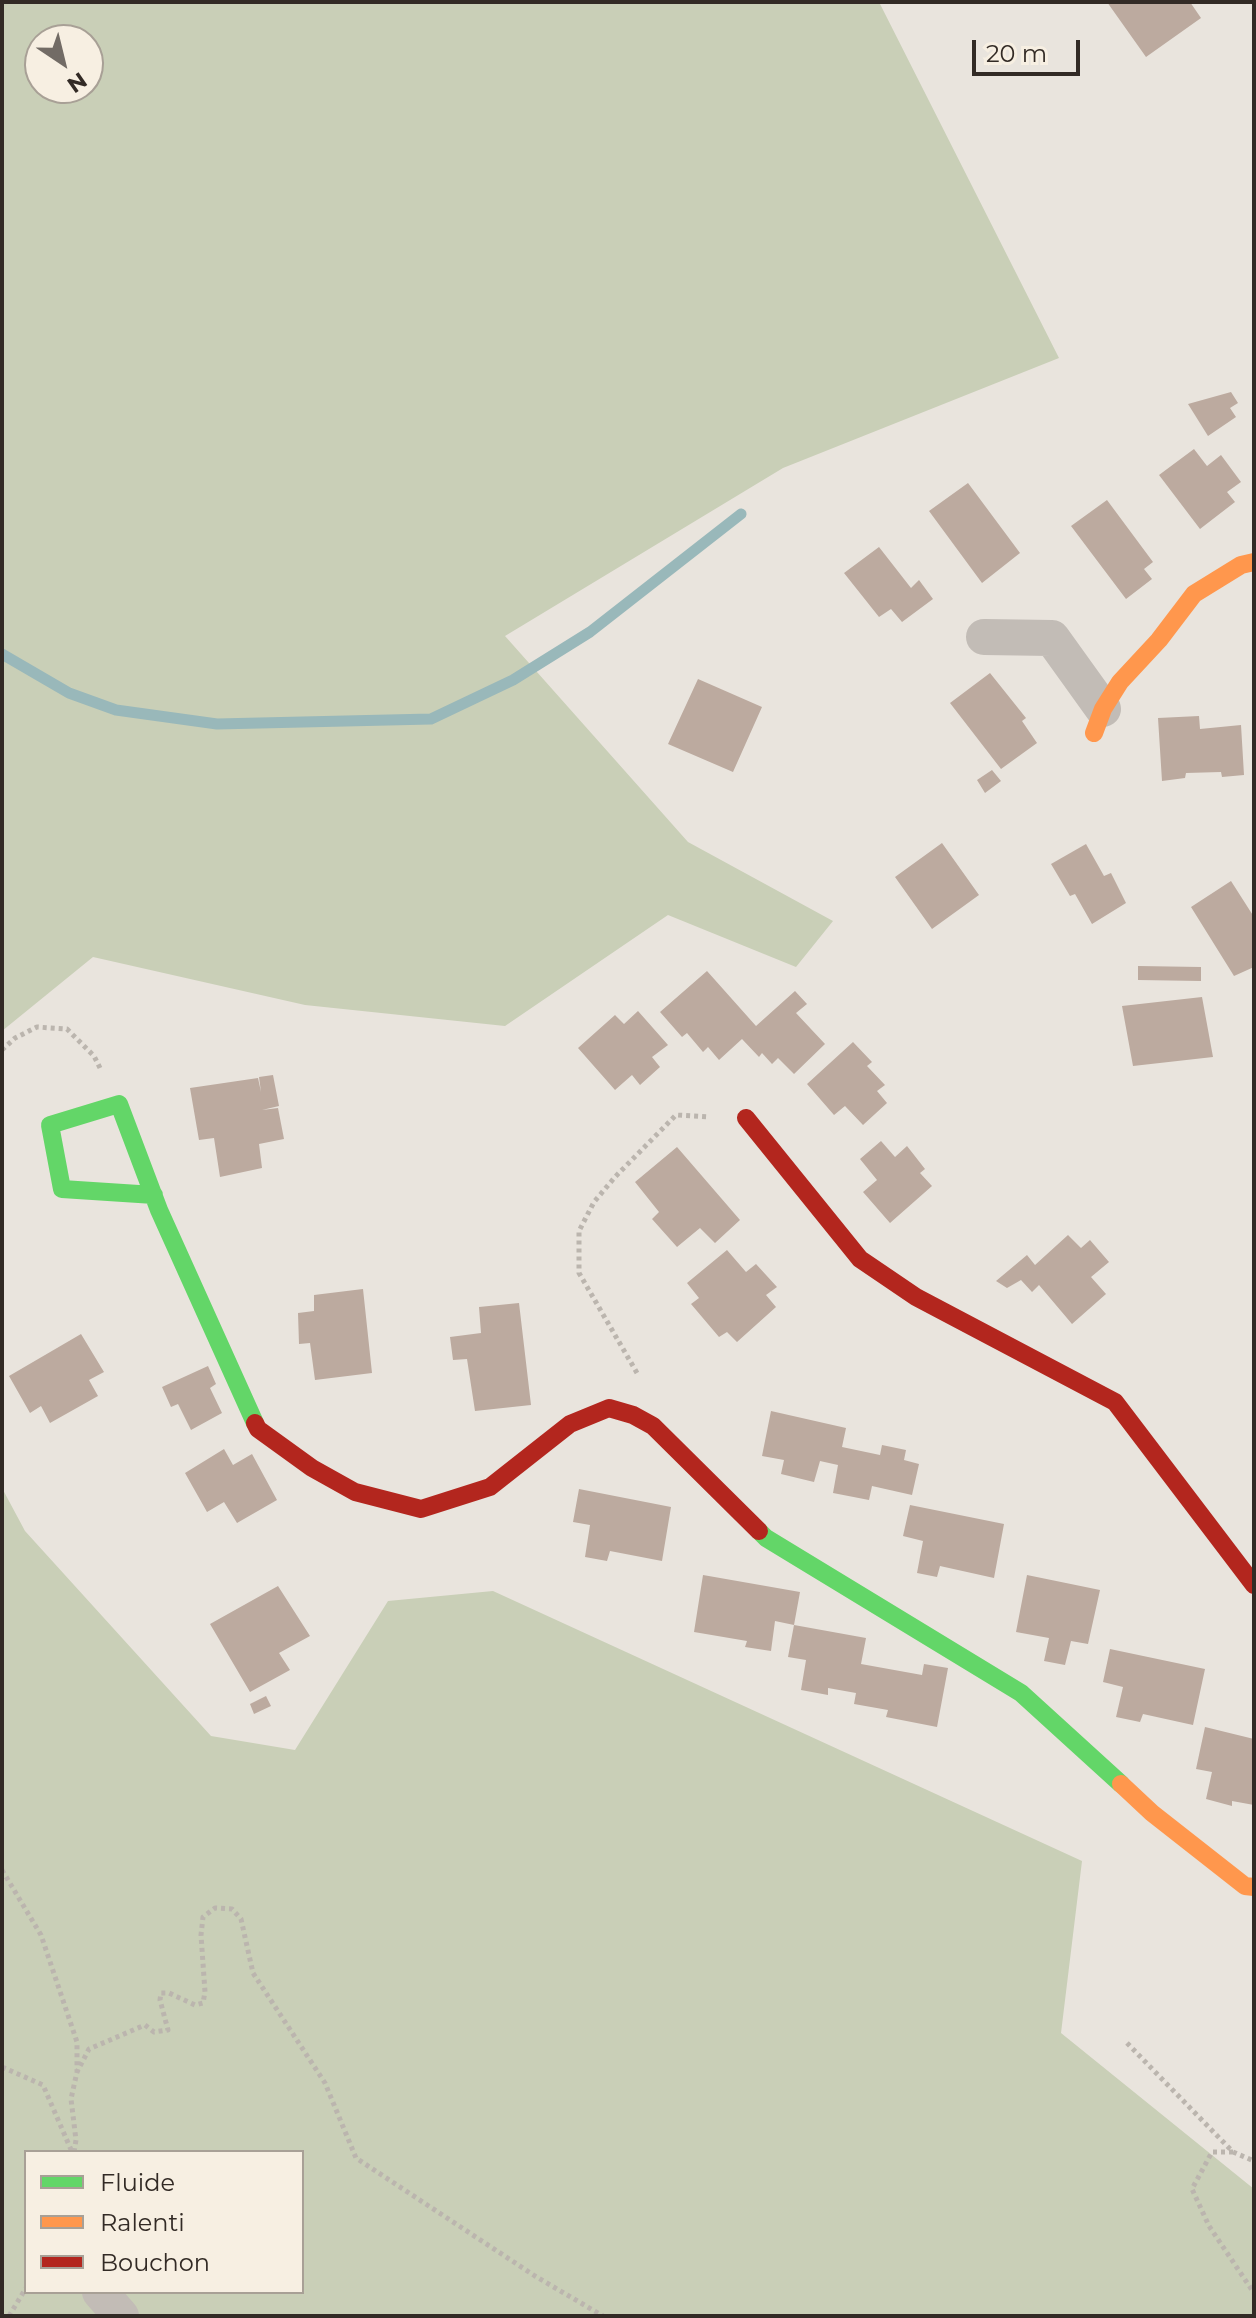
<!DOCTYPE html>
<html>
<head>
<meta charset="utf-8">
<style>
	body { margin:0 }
	#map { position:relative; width:1256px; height:2318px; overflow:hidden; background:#e9e4dd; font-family:Montserrat,sans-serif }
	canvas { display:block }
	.frame { position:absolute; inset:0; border:4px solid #322a25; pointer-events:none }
	.legend { position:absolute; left:24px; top:2150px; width:280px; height:144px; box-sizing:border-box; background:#f7efe2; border:2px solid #a8a096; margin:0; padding:10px 14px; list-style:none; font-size:24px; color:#322a25 }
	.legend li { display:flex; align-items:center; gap:16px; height:40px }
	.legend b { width:40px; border:2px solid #a8a096 }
	.north { position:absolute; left:24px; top:24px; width:80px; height:80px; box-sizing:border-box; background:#f7efe2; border:2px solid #a8a096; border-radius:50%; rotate:145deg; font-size:22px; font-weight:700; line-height:32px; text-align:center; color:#322a25 }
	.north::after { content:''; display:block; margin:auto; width:28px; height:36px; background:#726b65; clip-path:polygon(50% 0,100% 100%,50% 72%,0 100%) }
	.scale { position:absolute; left:972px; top:40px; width:108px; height:36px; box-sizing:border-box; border:4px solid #322a25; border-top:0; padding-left:10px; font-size:24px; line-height:28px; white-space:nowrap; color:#322a25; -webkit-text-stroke:6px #f7efe2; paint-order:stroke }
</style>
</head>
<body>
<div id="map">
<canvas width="1256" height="2318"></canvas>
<div class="frame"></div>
<ul class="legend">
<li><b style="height:10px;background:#63d668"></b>Fluide</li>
<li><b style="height:10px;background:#ff974d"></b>Ralenti</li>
<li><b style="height:10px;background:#b3261e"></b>Bouchon</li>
</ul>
<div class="north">N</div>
<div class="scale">20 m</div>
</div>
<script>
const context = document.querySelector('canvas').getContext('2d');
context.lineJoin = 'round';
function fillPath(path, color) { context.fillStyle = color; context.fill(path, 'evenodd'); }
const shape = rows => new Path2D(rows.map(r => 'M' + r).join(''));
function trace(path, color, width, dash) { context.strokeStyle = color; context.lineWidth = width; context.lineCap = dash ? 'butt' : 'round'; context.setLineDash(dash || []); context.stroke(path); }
fillPath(shape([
	[2,2,879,2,1059,358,783,468,505,636,688,842,833,921,796,967,668,915,505,1026,305,1005,93,957,2,1031],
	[40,40,88,40,88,88,40,88],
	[2,1488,25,1531,211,1736,295,1750,388,1601,493,1591,1082,1861,1061,2033,1254,2189,1254,2316,2,2316],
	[26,2152,302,2152,302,2292,26,2292]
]), '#c9cfb7');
trace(shape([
	[2,654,69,693,116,710,217,724,431,719,513,680,590,632,741,514]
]), '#99b8ba', 11);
fillPath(shape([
	[1107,2,1190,2,1201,18,1146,57],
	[1231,392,1238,403,1230,408,1236,417,1208,436,1188,404],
	[1194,449,1207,466,1221,455,1241,482,1227,492,1235,502,1200,529,1159,475],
	[968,483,1020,553,982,583,929,511],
	[1107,500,1153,562,1144,569,1152,579,1126,599,1071,526],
	[879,547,911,588,919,580,933,599,902,622,891,609,879,617,844,573],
	[990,673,1026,718,1022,721,1037,743,1001,769,950,703],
	[698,679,762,707,733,772,668,744],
	[1199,716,1200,729,1241,725,1244,775,1222,777,1221,772,1186,773,1185,778,1162,781,1158,718],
	[992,770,1001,781,985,793,977,780],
	[942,843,979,895,932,929,895,877],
	[1086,844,1104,876,1111,873,1126,903,1092,924,1075,894,1070,896,1051,864],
	[1231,881,1254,917,1254,967,1234,976,1191,907],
	[1138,966,1201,967,1201,981,1138,980],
	[707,971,756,1026,795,991,807,1004,796,1013,825,1044,794,1074,778,1058,772,1064,762,1053,759,1057,742,1039,719,1060,708,1047,703,1052,687,1033,682,1037,660,1012],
	[1202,997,1213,1057,1133,1066,1122,1006],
	[638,1011,668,1045,652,1057,660,1067,640,1085,632,1075,615,1090,578,1048,615,1015,624,1024],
	[853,1042,872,1062,867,1066,885,1085,877,1091,887,1103,863,1125,845,1106,834,1115,807,1084],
	[273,1075,279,1106,262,1110,278,1108,284,1139,259,1144,262,1168,220,1177,214,1138,199,1140,190,1088,258,1078,261,1092,259,1077],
	[881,1141,895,1157,907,1146,925,1169,920,1173,932,1186,890,1223,863,1192,877,1180,860,1159],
	[677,1147,740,1220,715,1243,700,1228,677,1247,652,1219,659,1212,635,1182],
	[1068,1235,1081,1248,1090,1240,1109,1262,1091,1277,1106,1294,1072,1324,1039,1285,1032,1292,1021,1280,1007,1288,996,1281,1027,1255,1035,1265],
	[727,1250,746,1272,756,1264,777,1287,766,1295,776,1307,737,1342,727,1332,719,1337,691,1304,699,1298,687,1283],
	[363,1289,372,1373,315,1380,310,1343,299,1344,298,1313,314,1311,314,1295],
	[519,1303,531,1405,475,1411,467,1359,453,1360,450,1337,481,1333,479,1307],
	[81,1334,104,1372,89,1380,98,1396,50,1423,41,1406,30,1413,9,1376],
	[208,1366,216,1384,210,1388,222,1413,191,1430,178,1404,171,1407,162,1387],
	[771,1411,846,1428,842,1447,880,1455,882,1445,906,1450,904,1460,919,1464,912,1495,872,1486,869,1500,833,1493,838,1465,820,1461,814,1482,781,1474,784,1460,762,1456],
	[224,1449,233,1465,252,1454,277,1500,237,1523,224,1502,207,1512,185,1473],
	[579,1489,671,1507,662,1561,610,1551,607,1561,585,1557,590,1525,573,1522],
	[910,1505,1004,1524,994,1578,940,1566,937,1577,917,1573,923,1541,903,1536],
	[703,1575,800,1592,794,1625,775,1621,771,1651,745,1647,747,1641,694,1632],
	[1027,1575,1100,1590,1088,1644,1071,1641,1065,1665,1044,1661,1049,1638,1016,1632],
	[278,1586,310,1636,279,1653,290,1670,250,1692,210,1624],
	[794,1625,866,1638,861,1664,922,1675,924,1664,948,1668,937,1727,886,1717,888,1710,854,1704,856,1693,828,1688,828,1695,801,1690,806,1660,788,1657],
	[1110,1649,1205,1669,1193,1725,1143,1714,1140,1722,1116,1717,1123,1687,1103,1682],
	[266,1696,271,1706,254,1714,250,1704],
	[1205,1727,1254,1739,1254,1805,1232,1801,1232,1806,1206,1799,1212,1772,1196,1769]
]), '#bcaa9f');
trace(shape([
	[2,1050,15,1038,37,1027,67,1029,94,1056,100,1068],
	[637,1373,579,1273,579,1231,594,1202,615,1177,676,1115,709,1117],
	[2,1870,41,1935,77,2042,77,2071],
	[1127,2043,1233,2152,1254,2161],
	[2,2067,43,2085,72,2152],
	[74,2152,76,2140,71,2099,77,2072,89,2049,145,2025,154,2032,168,2030,160,2000,161,1993,169,1993,195,2005,203,2003,205,1992,201,1935,203,1917,215,1908,232,1909,241,1919,253,1973,325,2083,356,2158,535,2276,603,2316],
	[1233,2152,1212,2152,1192,2189,1209,2226,1254,2293],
	[9,2316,26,2288]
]), '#bbb5ae', 5, [4, 4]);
trace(shape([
	[984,637,1052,638,1103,709],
	[100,2292,121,2316]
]), '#c2bcb6', 36);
trace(shape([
	[154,1195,62,1189,50,1125,119,1104,159,1210,255,1423],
	[759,1531,766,1538,1021,1693,1121,1784]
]), '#63d668', 18);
trace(shape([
	[1094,733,1103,709,1120,682,1159,640,1194,594,1241,565,1254,562],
	[1121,1784,1152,1813,1245,1886,1254,1887]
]), '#ff974d', 18);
trace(shape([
	[746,1118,860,1259,916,1297,1115,1402,1254,1585],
	[255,1423,258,1429,312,1468,355,1492,421,1509,490,1487,570,1424,609,1408,633,1415,653,1426,759,1531]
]), '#b3261e', 18);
</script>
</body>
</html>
